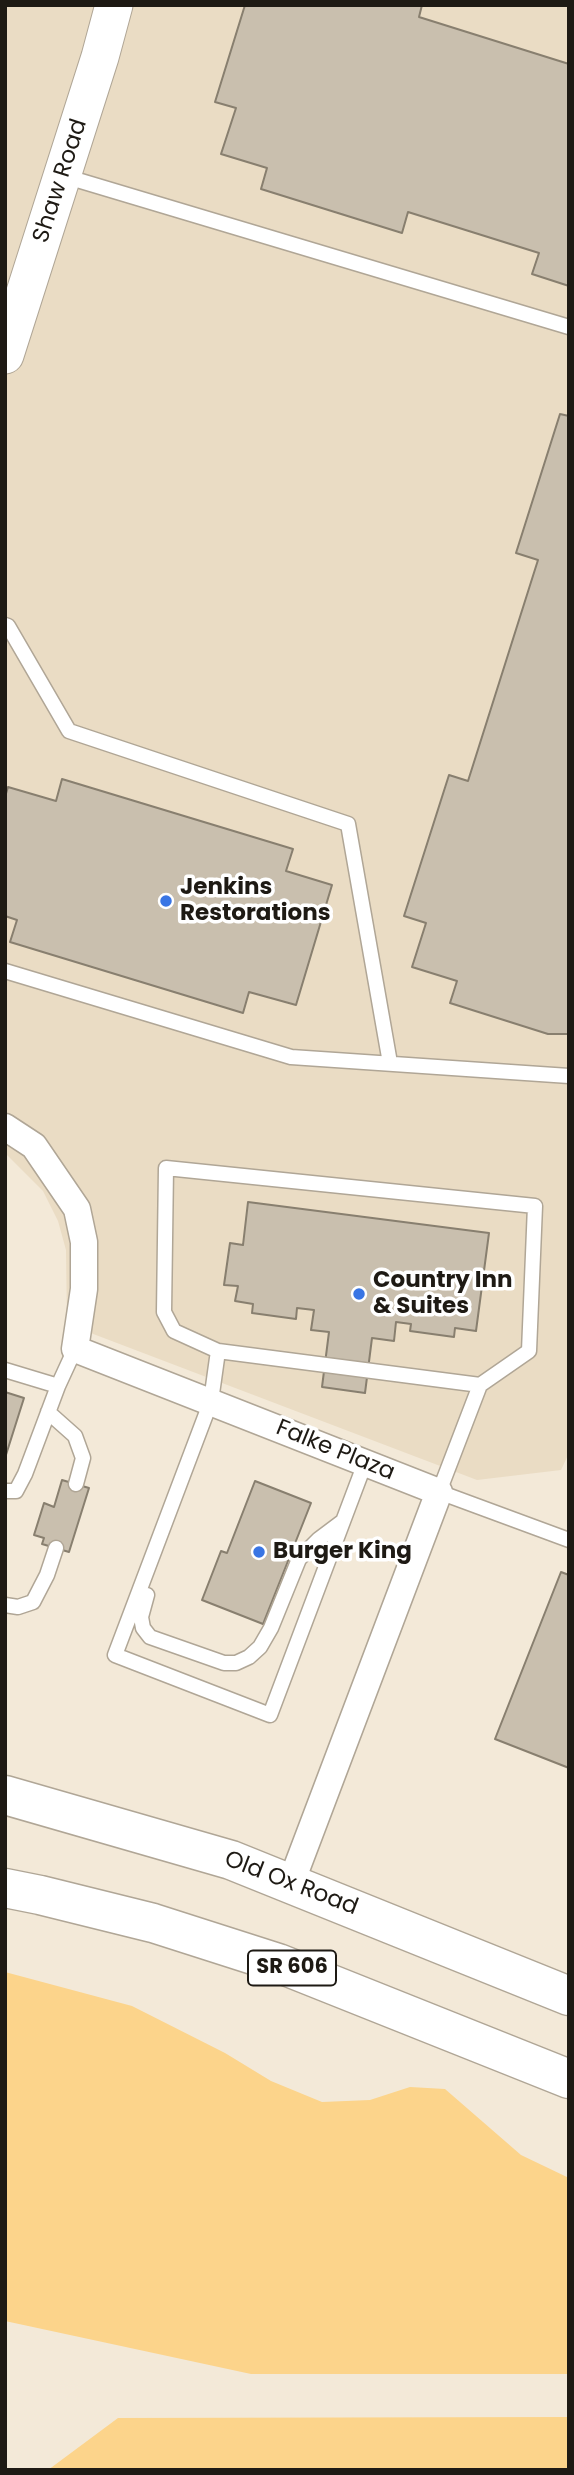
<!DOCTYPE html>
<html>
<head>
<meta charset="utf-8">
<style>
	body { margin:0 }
	#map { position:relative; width:574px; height:2475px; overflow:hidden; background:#f3e9d8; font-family:Poppins,sans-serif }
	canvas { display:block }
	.frame { position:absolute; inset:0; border:7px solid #1e1a14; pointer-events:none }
</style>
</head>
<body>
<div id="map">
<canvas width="574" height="2475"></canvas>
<div class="frame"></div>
</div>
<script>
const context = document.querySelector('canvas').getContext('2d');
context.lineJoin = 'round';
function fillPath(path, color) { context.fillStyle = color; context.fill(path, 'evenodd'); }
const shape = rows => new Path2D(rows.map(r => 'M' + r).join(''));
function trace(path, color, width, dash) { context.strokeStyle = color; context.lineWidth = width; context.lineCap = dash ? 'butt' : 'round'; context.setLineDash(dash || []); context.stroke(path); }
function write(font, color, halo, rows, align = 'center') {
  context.font = font + ' Poppins,sans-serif'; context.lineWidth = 7; context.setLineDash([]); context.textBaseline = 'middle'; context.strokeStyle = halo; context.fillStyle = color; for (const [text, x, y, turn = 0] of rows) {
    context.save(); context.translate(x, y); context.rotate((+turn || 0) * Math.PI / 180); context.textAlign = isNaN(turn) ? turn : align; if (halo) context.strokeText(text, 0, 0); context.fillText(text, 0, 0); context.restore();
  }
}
fillPath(shape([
	[5,5,569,5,569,1453,561,1470,477,1480,67,1324,66,1250,58,1221,43,1191,5,1153]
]), '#eadcc4');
fillPath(shape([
	[5,1972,132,2006,225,2053,271,2081,322,2102,370,2100,410,2087,445,2089,521,2155,569,2178,569,2374,251,2374,5,2321],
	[569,2417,569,2470,48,2470,118,2418]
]), '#fcd48b');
const building = shape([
	[245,5,422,5,419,17,569,64,569,286,532,274,539,253,408,212,402,233,261,189,267,168,221,154,236,108,215,102,245,5],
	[560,414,569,416,569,1034,548,1034,450,1003,457,981,412,967,426,923,404,916,449,775,468,781,538,560,516,553,560,414],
	[62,779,293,849,286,871,332,885,296,1005,249,992,243,1013,10,942,17,920,5,916,5,797,8,787,56,801,62,779],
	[248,1202,489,1233,476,1331,455,1328,454,1337,410,1331,411,1324,396,1322,394,1341,372,1338,365,1393,322,1387,329,1332,311,1330,314,1310,297,1308,296,1319,252,1313,253,1304,235,1301,238,1286,224,1285,230,1243,243,1245,248,1202],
	[5,1392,24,1398,5,1458,5,1392],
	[62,1480,89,1488,69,1552,42,1544,44,1538,34,1535,44,1503,54,1507,62,1480],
	[255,1481,311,1503,263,1624,202,1600,221,1551,227,1553,255,1481],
	[561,1572,569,1575,569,1768,495,1739,561,1572]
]);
fillPath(building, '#c9bfae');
trace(building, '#887f6f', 2);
const lane = shape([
	[64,176,569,327],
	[5,625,8,626,69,731,348,824,390,1063],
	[5,971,291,1057,569,1076],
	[218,1351,480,1385],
	[5,1370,58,1386],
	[48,1412,75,1436,83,1458,76,1484],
	[365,1463,270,1715,115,1655,211,1401,218,1351,174,1331,164,1312,166,1168,535,1206,529,1351,480,1385,439,1492,569,1540],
	[5,1491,16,1491,25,1474,58,1386,75,1349],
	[147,1595,141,1617,143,1628,150,1637,224,1663,236,1663,249,1657,260,1647,271,1628,299,1559,319,1539,343,1521],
	[5,1605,18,1607,33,1602,47,1575,56,1548]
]);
const street = shape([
	[5,1127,34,1146,77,1209,84,1242,84,1289,75,1349,439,1492,291,1883]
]);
const secondary = shape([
	[5,355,100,57,114,5]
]);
const primary = shape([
	[5,1795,231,1860,569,1996],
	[5,1888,40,1895,153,1923,278,1963,569,2079]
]);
trace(lane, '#b0a696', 17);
trace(street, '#b0a696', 29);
trace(secondary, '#b0a696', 39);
trace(primary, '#b0a696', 41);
trace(lane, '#fff', 14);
trace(street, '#fff', 26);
trace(secondary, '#fff', 37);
trace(primary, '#fff', 38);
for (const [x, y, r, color] of [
	[166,901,7,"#3975e4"],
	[359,1294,7,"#3975e4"],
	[259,1552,7,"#3975e4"]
]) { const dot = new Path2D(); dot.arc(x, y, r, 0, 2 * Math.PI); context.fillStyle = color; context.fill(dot); trace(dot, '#fff', 2.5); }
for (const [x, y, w] of [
	[292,1968,88]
]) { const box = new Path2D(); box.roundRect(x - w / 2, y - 17.5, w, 35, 5); context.fillStyle = '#fff'; context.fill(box); trace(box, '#1e1a14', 2); }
write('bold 21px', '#1e1a14', null, [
	["SR 606",292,1968]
]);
write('23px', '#1e1a14', '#fff', [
	["Shaw Road",61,181,-72],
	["Falke Plaza",335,1451,22],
	["Old Ox Road",291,1884,21]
]);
write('bold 23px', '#1e1a14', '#fff', [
	["Jenkins",180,888],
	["Restorations",180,914],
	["Country Inn",373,1281],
	["& Suites",373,1307],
	["Burger King",273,1552]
], 'left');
</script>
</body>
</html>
